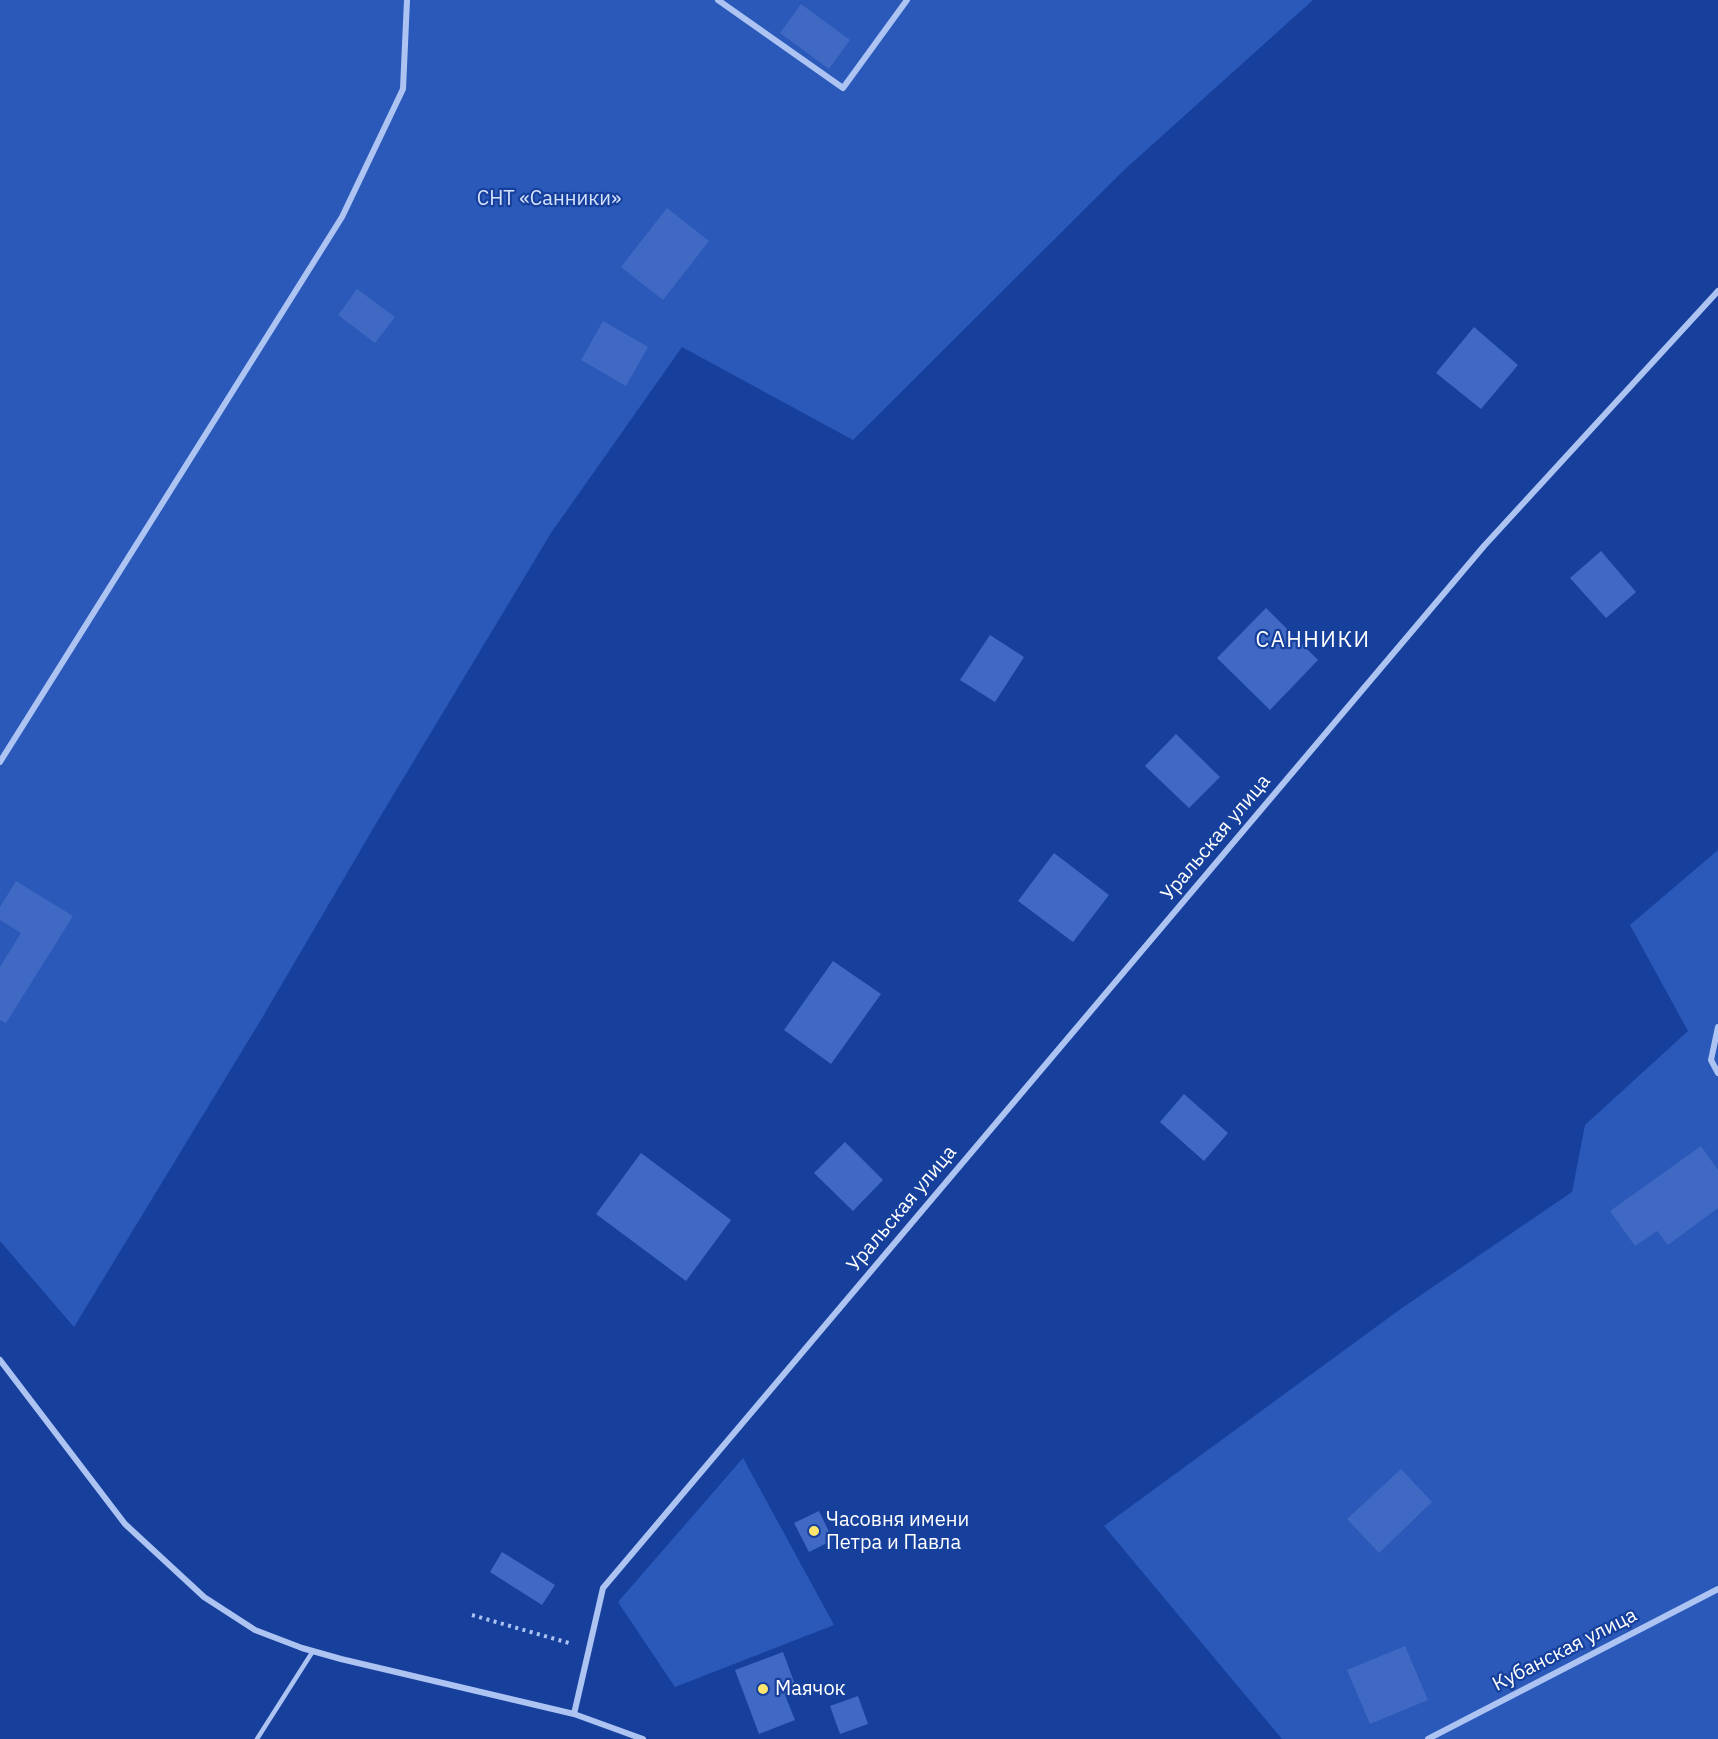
<!DOCTYPE html>
<html>
<head>
<meta charset="utf-8">
<style>
	body { margin:0 }
	canvas { display:block; background:#16409c }
</style>
</head>
<body>
<canvas width="1718" height="1739"></canvas>
<script>
const context = document.querySelector('canvas').getContext('2d');
context.lineJoin = 'round';
function fillPath(path, color) { context.fillStyle = color; context.fill(path, 'evenodd'); }
const shape = rows => new Path2D(rows.map(r => 'M' + r).join(''));
function trace(path, color, width, dash) { context.strokeStyle = color; context.lineWidth = width; context.lineCap = dash ? 'butt' : 'round'; context.setLineDash(dash || []); context.stroke(path); }
function write(font, color, halo, rows, align = 'center') {
  context.font = font + ' "IBM Plex Sans",sans-serif'; context.lineWidth = 4.5; context.setLineDash([]); context.textBaseline = 'middle'; context.strokeStyle = halo; context.fillStyle = color; for (const [text, x, y, turn = 0] of rows) {
    context.save(); context.translate(x, y); context.rotate((+turn || 0) * Math.PI / 180); context.textAlign = isNaN(turn) ? turn : align; if (halo) context.strokeText(text, 0, 0); context.fillText(text, 0, 0); context.restore();
  }
}
fillPath(shape([
	[0,0,1313,0,1123,171,853,440,682,347,551,533,377,822,259,1023,74,1327,0,1241],
	[1718,850,1718,1739,1282,1739,1104,1526,1402,1308,1572,1192,1585,1125,1688,1031,1630,925],
	[743,1458,834,1625,675,1687,618,1602]
]), '#2a59ba');
fillPath(shape([
	[801,4,850,40,829,69,780,33],
	[667,208,709,241,663,300,621,267],
	[357,289,395,317,375,343,338,315],
	[603,321,648,347,626,386,581,360],
	[1474,327,1518,365,1481,409,1436,373],
	[1601,551,1636,592,1606,618,1570,578],
	[1266,608,1318,660,1270,710,1217,658],
	[990,635,1024,657,995,702,960,680],
	[1176,734,1220,777,1189,808,1145,766],
	[1054,853,1109,895,1073,942,1018,901],
	[16,881,73,916,6,1023,0,1020,0,967,21,933,0,920,0,907],
	[833,961,881,994,831,1064,784,1030],
	[1184,1094,1228,1133,1204,1161,1160,1122],
	[845,1142,883,1180,853,1211,814,1173],
	[1701,1146,1718,1170,1718,1208,1668,1245,1657,1231,1635,1246,1610,1211],
	[641,1153,731,1220,686,1281,596,1214],
	[1401,1469,1432,1502,1379,1553,1347,1519],
	[819,1511,833,1540,809,1552,794,1523],
	[502,1552,555,1585,542,1605,490,1572],
	[1405,1646,1428,1700,1370,1724,1347,1670],
	[783,1652,797,1690,785,1695,795,1720,759,1734,735,1670],
	[858,1696,868,1724,840,1734,830,1706]
]), '#3f69c3');
trace(shape([
	[472,1615,569,1643]
]), '#adc4f3', 4, [3, 4.5]);
trace(shape([
	[257,1739,313,1651]
]), '#adc4f3', 4.5);
trace(shape([
	[718,0,843,88,907,0],
	[0,762,342,217,403,89,407,0],
	[1718,1027,1711,1060,1718,1073],
	[0,1360,125,1524,204,1597,255,1630,302,1648,341,1659,574,1714,643,1739],
	[574,1714,603,1588,1484,546,1718,291],
	[1428,1739,1718,1589]
]), '#adc4f3', 6);
for (const [x, y, r, color] of [
	[814,1531,6,"#ffe76f"],
	[763,1689,6,"#ffe76f"]
]) { const dot = new Path2D(); dot.arc(x, y, r, 0, 2 * Math.PI); context.fillStyle = color; context.fill(dot); trace(dot, '#16409c', 2); }
write('20px', '#d5e2fd', '#16409c', [
	["СНТ «Санники»",549,199]
]);
write('20px', '#fff', '#16409c', [
	["Уральская улица",1216,838,-50],
	["Уральская улица",902,1209,-50],
	["Кубанская улица",1565,1650,-27]
]);
write('20px', '#fff', '#16409c', [
	["Часовня имени",826,1520],
	["Петра и Павла",826,1543],
	["Маячок",775,1689]
], 'left');
context.letterSpacing = '1.5px';
write('22px', '#fff', '#16409c', [
	["САННИКИ",1313,641]
]);
context.letterSpacing = '0px';
</script>
</body>
</html>
